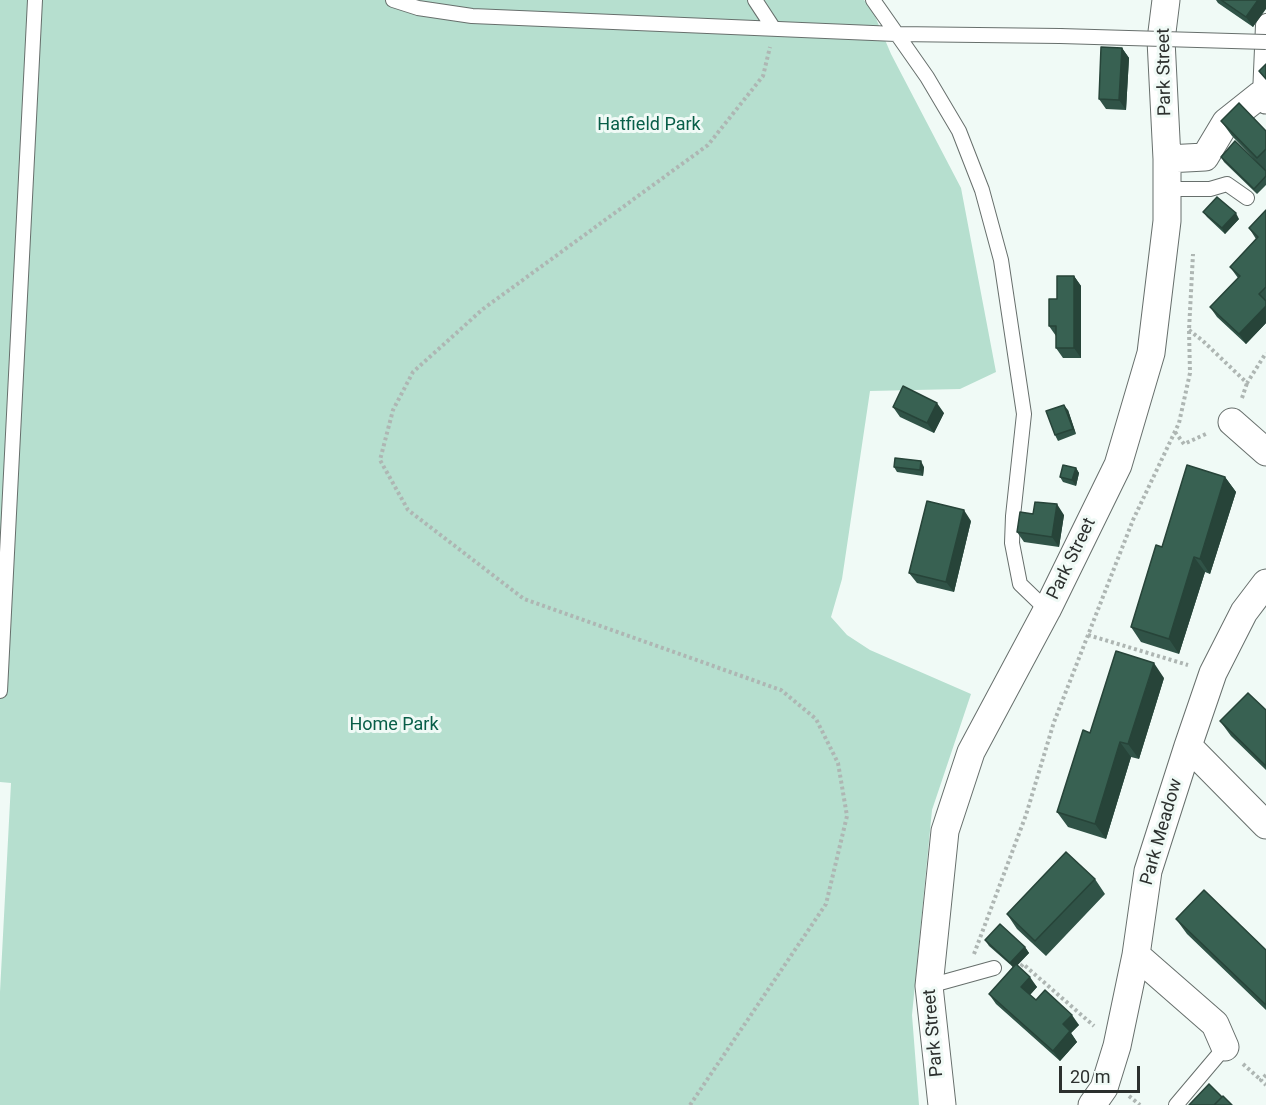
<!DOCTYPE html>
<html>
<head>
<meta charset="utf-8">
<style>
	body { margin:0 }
	#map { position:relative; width:1266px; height:1105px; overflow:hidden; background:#f0faf6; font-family:Roboto,sans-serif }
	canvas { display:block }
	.scale { position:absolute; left:1059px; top:1066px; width:81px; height:27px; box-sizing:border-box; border:3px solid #2c302e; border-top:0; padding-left:8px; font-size:18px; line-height:21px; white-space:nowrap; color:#2c302e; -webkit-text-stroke:4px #f0faf6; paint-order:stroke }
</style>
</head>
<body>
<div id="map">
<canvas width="1266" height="1105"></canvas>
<div class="scale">20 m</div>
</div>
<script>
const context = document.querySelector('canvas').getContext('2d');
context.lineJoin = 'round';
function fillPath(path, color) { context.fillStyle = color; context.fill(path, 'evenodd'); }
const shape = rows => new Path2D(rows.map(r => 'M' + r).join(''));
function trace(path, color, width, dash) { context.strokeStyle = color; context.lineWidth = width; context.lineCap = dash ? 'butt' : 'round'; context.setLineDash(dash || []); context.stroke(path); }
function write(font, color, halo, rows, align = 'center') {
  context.font = font + ' Roboto,sans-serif'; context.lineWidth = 6; context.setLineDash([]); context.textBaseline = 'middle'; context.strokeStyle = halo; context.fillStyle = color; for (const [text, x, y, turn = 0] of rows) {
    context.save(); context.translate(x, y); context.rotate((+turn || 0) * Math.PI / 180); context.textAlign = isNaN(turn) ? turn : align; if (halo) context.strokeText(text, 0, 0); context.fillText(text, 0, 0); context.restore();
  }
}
fillPath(shape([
	[0,0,864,0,872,9,891,54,961,188,996,372,960,389,870,391,842,579,831,617,847,635,870,650,971,694,932,810,912,1015,919,1105,0,1105,0,992,11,783,0,782]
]), '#b6dfcf');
const lane = shape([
	[393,0,418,8,472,16,896,34,1060,36],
	[755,0,774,29],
	[873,0,927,77,959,131,982,190,1001,260,1024,414,1013,516,1012,543,1020,584,1047,610],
	[1260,95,1263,25,1266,21],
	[1168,189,1210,189,1227,184,1247,198],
	[0,691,35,0],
	[929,986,994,968],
	[1176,1105,1225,1047]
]);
const street = shape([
	[1167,159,1205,157,1226,122,1260,95,1266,100],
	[1232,422,1266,452],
	[1188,746,1266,825],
	[1136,955,1215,1024,1225,1047],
	[942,1105,929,986,945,831,971,752,1047,610,1118,465,1151,353,1167,221,1167,159,1161,40,1166,0],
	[1092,1105,1104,1088,1117,1046,1136,955,1148,871,1188,746,1213,673,1244,612,1266,583]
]);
trace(lane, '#676f6c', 16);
trace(street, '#676f6c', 29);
trace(shape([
	[1189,330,1203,341,1247,383,1266,353],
	[1242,398,1247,383],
	[1175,432,1184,444,1208,433],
	[1088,635,1188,665],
	[974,954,1026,815,1054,722,1133,520,1179,423,1190,373,1189,330,1193,254],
	[1017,971,1023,964,1094,1026],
	[1243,1064,1261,1080],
	[1266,1075,1261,1080,1266,1085],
	[1129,1096,1140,1105],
	[690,1105,826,904,847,816,838,763,816,719,781,690,524,599,408,510,380,460,393,410,413,372,483,309,708,145,763,76,770,47]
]), '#aeb6b3', 4, [3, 3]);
trace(lane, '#fff', 14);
trace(street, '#fff', 27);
const laneBridge = shape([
	[1060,36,1266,42]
]);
trace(laneBridge, '#676f6c', 16, []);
trace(laneBridge, '#fff', 14);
fillPath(shape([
	[1216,0,1266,0,1253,27,1218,3],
	[1122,48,1129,58,1126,110,1106,109,1099,99],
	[1221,121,1266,131,1266,185,1257,194,1224,162,1221,157,1257,162,1232,136],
	[1266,210,1266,323,1246,344,1217,317,1210,307,1238,278,1230,267,1256,239,1249,228],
	[1203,212,1239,219,1225,234,1207,217],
	[1074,276,1081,286,1081,358,1063,358,1056,348,1056,336,1049,326,1057,299],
	[893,407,944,413,934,433,900,417],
	[1068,410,1076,434,1058,441,1055,435],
	[894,467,924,467,923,476,897,472],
	[1076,468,1079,473,1076,486,1063,482,1060,477],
	[1225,477,1236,492,1210,574,1205,572,1179,654,1141,642,1131,627,1162,547],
	[1033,514,1064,515,1059,547,1024,542,1017,532],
	[971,521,954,592,917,583,909,573],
	[1164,678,1139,759,1131,757,1106,839,1068,827,1057,812,1090,733],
	[1266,710,1266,770,1231,736,1220,721],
	[1095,879,1105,894,1046,956,1017,929,1007,914],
	[1176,919,1266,950,1266,1010,1187,934],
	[985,940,1025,947,1029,953,1017,965,1037,987,1030,995,1036,1000,1079,1025,1071,1033,1077,1042,1060,1061,996,1004,989,994,1013,967,989,946]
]), '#305347');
fillPath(shape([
	[1258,0,1266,0,1266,9,1253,27,1246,17],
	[1122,48,1129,58,1126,110,1119,100],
	[1236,213,1239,219,1225,234,1222,228],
	[1074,276,1081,286,1081,358,1074,348],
	[1266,306,1266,323,1246,344,1239,334],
	[937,403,944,413,934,433,927,423],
	[1064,405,1068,410,1076,434,1073,429],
	[921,461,924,467,923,476,920,470],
	[1076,468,1079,473,1076,486,1072,480],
	[1225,477,1236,492,1210,574,1200,559],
	[1057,504,1064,515,1059,547,1052,537],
	[964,510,971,521,954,592,946,582],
	[1194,557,1205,572,1179,654,1169,639],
	[1154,663,1164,678,1139,759,1128,744],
	[1120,742,1131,757,1106,839,1095,824],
	[1025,947,1029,953,1014,969,1010,963],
	[1030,977,1037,987,1028,997,1021,987],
	[1072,1015,1079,1025,1071,1033,1077,1042,1060,1061,1053,1051,1063,1024]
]), '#274439');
const building = shape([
	[1221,0,1258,0,1246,17,1221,0],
	[1101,47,1122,48,1119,100,1099,99,1101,47],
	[1266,64,1266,79,1259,71,1266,64],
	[1239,103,1266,131,1266,149,1257,158,1221,121,1239,103],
	[1235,141,1266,171,1266,176,1254,189,1221,157,1235,141],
	[1217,197,1236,213,1222,228,1203,212,1217,197],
	[1266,210,1266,287,1259,294,1266,301,1266,306,1239,334,1210,307,1240,276,1230,267,1258,237,1249,228,1266,210],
	[1057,276,1074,276,1074,348,1056,348,1056,326,1049,326,1049,299,1057,299,1057,276],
	[903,386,937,403,927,423,893,407,903,386],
	[1064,405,1073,429,1055,435,1046,411,1064,405],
	[895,458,921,461,920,470,894,467,895,458],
	[1063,465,1076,468,1072,480,1060,477,1063,465],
	[1187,465,1225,477,1200,559,1194,557,1169,639,1131,627,1156,545,1162,547,1187,465],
	[927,501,964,510,946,582,909,573,927,501],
	[1035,502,1057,504,1052,537,1017,532,1020,512,1033,514,1035,502],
	[1116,651,1154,663,1128,744,1120,742,1095,824,1057,812,1083,730,1090,733,1116,651],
	[1248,693,1266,710,1266,766,1220,721,1248,693],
	[1066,852,1095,879,1035,941,1007,914,1066,852],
	[1204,890,1266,950,1266,1005,1176,919,1204,890],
	[1000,924,1025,947,1010,963,985,940,1000,924],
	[1016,964,1030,977,1021,987,1036,1000,1045,990,1072,1015,1063,1024,1070,1031,1053,1051,989,994,1016,964],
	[1209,1084,1222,1097,1214,1105,1189,1105,1209,1084],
	[1223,1096,1232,1105,1214,1105,1223,1096]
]);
fillPath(building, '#386152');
trace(building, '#274439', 1.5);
write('18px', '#2c302e', '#f0faf6', [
	["Park Street",1165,72,-91],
	["Park Street",1072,559,-64],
	["Park Meadow",1162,832,-74],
	["Park Street",934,1033,-95]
]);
write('18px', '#085e48', '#f0faf6', [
	["Hatfield Park",649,125],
	["Home Park",394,725]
]);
</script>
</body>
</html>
